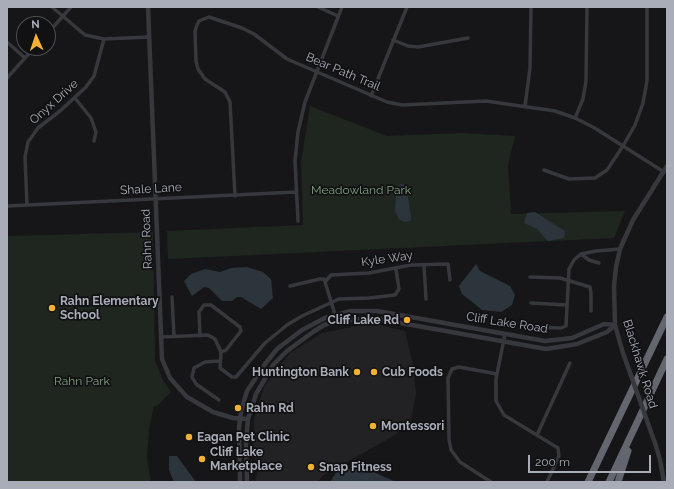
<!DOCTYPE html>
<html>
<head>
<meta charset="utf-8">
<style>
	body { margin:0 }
	#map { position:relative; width:674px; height:489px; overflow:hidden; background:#161618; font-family:Raleway,sans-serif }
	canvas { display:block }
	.frame { position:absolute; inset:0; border:8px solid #a8adb8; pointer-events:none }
	.north { position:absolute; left:16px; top:16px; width:40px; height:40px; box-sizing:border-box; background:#111113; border:1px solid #4d4f55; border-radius:50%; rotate:357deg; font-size:11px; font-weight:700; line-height:16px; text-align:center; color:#a8adb8 }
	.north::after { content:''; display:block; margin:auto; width:14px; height:18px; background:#f2b134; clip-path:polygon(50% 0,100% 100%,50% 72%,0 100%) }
	.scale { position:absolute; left:528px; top:455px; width:123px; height:18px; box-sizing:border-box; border:2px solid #a8adb8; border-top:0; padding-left:5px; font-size:12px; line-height:14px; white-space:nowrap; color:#a8adb8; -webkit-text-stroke:3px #111113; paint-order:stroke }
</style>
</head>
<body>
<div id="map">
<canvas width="674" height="489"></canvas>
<div class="frame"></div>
<div class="north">N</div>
<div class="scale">200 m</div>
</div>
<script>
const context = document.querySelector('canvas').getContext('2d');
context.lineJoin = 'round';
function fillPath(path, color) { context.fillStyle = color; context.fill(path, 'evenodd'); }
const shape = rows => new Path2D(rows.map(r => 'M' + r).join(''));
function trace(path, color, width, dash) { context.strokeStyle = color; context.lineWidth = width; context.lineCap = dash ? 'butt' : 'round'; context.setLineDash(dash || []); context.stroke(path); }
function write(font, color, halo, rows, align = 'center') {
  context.font = font + ' Raleway,sans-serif'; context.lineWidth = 3.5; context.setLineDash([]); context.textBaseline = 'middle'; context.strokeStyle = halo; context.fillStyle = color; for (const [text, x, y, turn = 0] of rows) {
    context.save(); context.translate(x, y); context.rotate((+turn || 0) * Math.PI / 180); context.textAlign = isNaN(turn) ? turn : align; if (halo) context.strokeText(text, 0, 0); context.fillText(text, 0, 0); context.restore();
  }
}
fillPath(shape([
	[371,323,405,331,413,365,416,394,410,424,390,438,322,476,318,482,255,482,259,467,252,451,254,420,264,386,290,353,322,333]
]), '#222225');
fillPath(shape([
	[310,106,387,136,463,133,515,136,508,165,511,214,625,211,614,238,168,259,167,231,303,225,301,162],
	[153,232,155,360,163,380,171,392,157,406,154,406,149,429,147,458,151,482,7,482,7,236]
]), '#1e261f');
fillPath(shape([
	[401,184,406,185,411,217,411,221,404,222,399,219,395,211,396,194,398,187],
	[535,212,565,231,564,238,548,241,537,229,524,223,527,213],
	[476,264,480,271,510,286,515,295,512,305,501,312,482,310,462,294,459,286],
	[247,267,263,272,271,279,273,298,261,309,241,297,237,297,232,301,222,301,209,288,204,287,192,296,184,281,191,274,205,269,220,272,231,268],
	[169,456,177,456,196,482,174,482,169,470],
	[342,469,369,470,396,482,330,482,338,470]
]), '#2c353c');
trace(shape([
	[52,7,85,35,104,39,149,37],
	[318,7,338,16],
	[48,33,71,7],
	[393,40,408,46,418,47,468,38],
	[7,42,25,58],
	[7,78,34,48],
	[371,96,407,7],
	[75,98,91,118,96,132,94,141],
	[525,106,530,68,531,7],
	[575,118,583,99,586,81,587,7],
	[544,170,569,179,595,178,607,170,623,146,635,125,643,103,647,81,647,7],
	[235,196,230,102,225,92,205,79,198,69,196,61,195,31,197,25,199,21,209,17,242,28,254,34,287,59,387,102,402,105,486,101,555,111,575,118,593,127,664,172],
	[27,205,25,157,28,142,38,128,60,111,86,87,94,76,104,39],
	[7,206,296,192],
	[298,221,295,161,298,132,305,102,342,7],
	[581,254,589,260,599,263],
	[424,265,426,299],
	[530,277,560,278,590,287,591,293,591,311],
	[290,286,320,279,324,279,325,282],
	[172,297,174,336],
	[531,303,567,305],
	[337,321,325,282,331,275,369,273,411,265,448,264,450,280],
	[531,327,561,328,566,326,569,269,574,260,581,254,596,251,620,249],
	[505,334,496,379,496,401,504,415,558,448,559,456,547,482],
	[200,336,199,312,204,305,211,305,240,327,241,331,226,350,221,352],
	[161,337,208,335,215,339,221,352,220,368,232,377,236,377,265,343,287,325,302,316,339,299,369,298,395,295,399,289,396,269],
	[219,361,205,362,194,368,192,377,196,384,219,400],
	[537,435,570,363],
	[491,482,460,462,451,450,449,439,448,378,452,369,459,367,497,374]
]), '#37383d', 3.5);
trace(shape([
	[148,7,162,359,170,378,187,397,213,412,233,418,248,419],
	[623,353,615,325,614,286,616,267,620,249,633,220,667,166],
	[656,446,660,460,664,482],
	[240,482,239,428,241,411,247,391,265,364,277,349,302,330,325,318,351,311,377,311,545,341,572,338,604,324,615,325],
	[247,482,246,441,248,419,256,394,273,365,287,351,313,332,324,325,337,321,373,318,546,349,577,344,607,332,615,325]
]), '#37383d', 4.5);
trace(shape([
	[588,482,667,317],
	[609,482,667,359],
	[618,482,628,451]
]), '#63666e', 7);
trace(shape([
	[623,353,656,446]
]), '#37383d', 4.5);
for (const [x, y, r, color] of [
	[52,308,4,"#f2b134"],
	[407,320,4,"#f2b134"],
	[357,372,4,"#f2b134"],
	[374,372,4,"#f2b134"],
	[238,408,4,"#f2b134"],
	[373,426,4,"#f2b134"],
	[189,437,4,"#f2b134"],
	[202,459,4,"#f2b134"],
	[311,467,4,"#f2b134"]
]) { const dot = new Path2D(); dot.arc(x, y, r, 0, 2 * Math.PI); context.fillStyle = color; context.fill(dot); trace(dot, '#111113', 1.5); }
write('12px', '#a8adb8', '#111113', [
	["Bear Path Trail",343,72,23],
	["Onyx Drive",54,102,-42],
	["Shale Lane",151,189,-3],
	["Rahn Road",147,239,-92],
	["Kyle Way",387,259,-8],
	["Cliff Lake Road",507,323,9],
	["Blackhawk Road",640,364,73]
]);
write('12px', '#7fa381', '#111113', [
	["Meadowland Park",361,190],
	["Rahn Park",82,381]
]);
write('bold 12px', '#a8adb8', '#111113', [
	["Rahn Elementary",60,301],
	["School",60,315],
	["Cliff Lake Rd",399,320,"right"],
	["Huntington Bank",349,372,"right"],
	["Cub Foods",382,372],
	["Rahn Rd",246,408],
	["Montessori",381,426],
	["Eagan Pet Clinic",197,437],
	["Cliff Lake",210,452],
	["Marketplace",210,466],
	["Snap Fitness",319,467]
], 'left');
</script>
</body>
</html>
